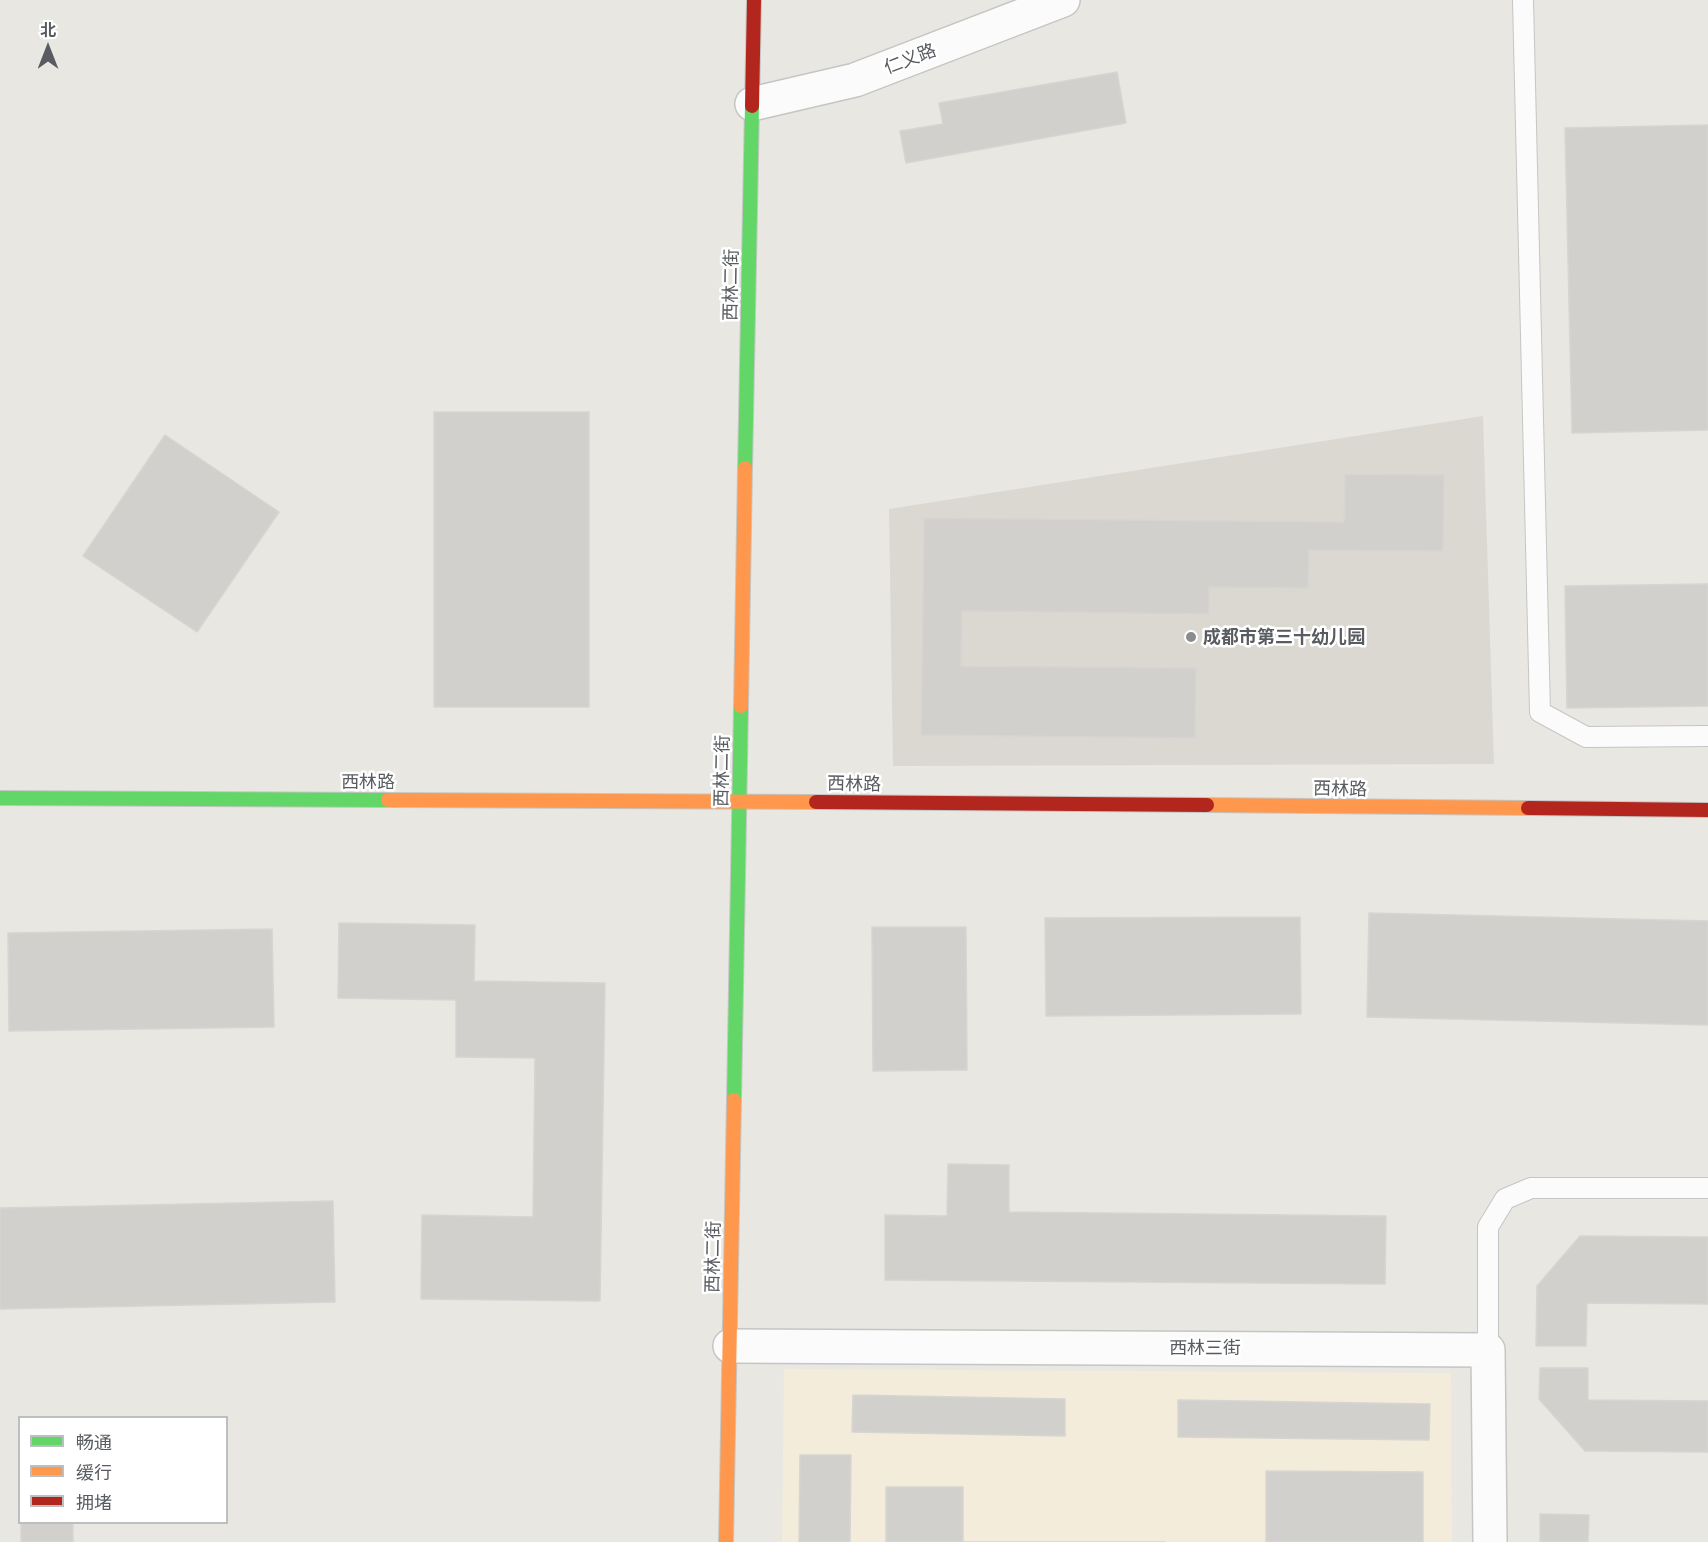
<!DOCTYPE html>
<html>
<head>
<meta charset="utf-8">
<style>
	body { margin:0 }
	#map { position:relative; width:1708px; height:1542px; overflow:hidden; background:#e8e7e2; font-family:Lato,"Noto Sans SC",sans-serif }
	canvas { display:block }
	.legend { position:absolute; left:18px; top:1416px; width:210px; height:108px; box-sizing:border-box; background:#fff; border:2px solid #bcbebf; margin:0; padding:8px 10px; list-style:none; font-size:18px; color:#585c60 }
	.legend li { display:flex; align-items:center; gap:12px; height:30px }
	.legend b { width:30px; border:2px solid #bcbebf }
	.north { position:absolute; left:18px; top:18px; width:60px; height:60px; -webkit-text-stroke:4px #fff; paint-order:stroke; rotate:0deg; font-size:16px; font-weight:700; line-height:24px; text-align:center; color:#585c60 }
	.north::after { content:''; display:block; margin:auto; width:21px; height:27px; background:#585c60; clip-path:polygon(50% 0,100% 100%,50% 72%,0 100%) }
</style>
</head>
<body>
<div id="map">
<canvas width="1708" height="1542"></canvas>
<ul class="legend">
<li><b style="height:8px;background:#63d668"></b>畅通</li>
<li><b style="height:8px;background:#ff974d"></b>缓行</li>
<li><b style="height:8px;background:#b3261e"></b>拥堵</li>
</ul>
<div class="north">北</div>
</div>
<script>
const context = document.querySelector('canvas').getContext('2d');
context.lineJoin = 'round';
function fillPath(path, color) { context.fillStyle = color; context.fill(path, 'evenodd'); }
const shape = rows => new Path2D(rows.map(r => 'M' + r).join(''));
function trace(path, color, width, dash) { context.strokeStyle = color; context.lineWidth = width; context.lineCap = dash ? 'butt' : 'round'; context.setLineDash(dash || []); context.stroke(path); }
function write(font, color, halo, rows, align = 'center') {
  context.font = font + ' Lato,"Noto Sans SC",sans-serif'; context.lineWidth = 5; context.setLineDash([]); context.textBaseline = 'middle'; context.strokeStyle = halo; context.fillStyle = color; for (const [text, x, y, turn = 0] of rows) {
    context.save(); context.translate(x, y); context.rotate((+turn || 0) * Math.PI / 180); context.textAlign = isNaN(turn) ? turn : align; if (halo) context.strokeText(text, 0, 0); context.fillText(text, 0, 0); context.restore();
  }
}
fillPath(shape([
	[784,1369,1451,1373,1452,1542,782,1542]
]), '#f3ecda');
fillPath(shape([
	[1483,416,1494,764,893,766,889,509]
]), '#dad8d1');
const building = shape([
	[1117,72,1126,123,906,163,900,131,943,124,939,103,1117,72],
	[1708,125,1708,430,1572,433,1565,128,1708,125],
	[434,412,589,412,589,707,434,707,434,412],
	[165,435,279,512,197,632,83,556,165,435],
	[1345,474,1444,475,1443,551,1309,550,1308,588,1209,587,1209,614,962,611,961,666,1196,668,1195,738,921,735,924,518,1344,522,1345,474],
	[1708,584,1708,706,1567,708,1565,586,1708,584],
	[1369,913,1708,921,1708,1025,1367,1017,1369,913],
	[1300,917,1301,1014,1046,1016,1045,918,1300,917],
	[339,923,475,925,474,981,605,983,600,1301,421,1299,422,1215,533,1217,535,1058,456,1057,456,1000,338,998,339,923],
	[872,927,966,927,967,1070,873,1071,872,927],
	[272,929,274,1027,9,1031,8,933,272,929],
	[948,1164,1009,1165,1009,1212,1386,1216,1385,1284,885,1280,885,1215,947,1216,948,1164],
	[333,1201,335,1302,0,1309,0,1208,333,1201],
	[1580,1236,1708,1237,1708,1304,1587,1303,1586,1346,1536,1346,1537,1286,1580,1236],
	[1540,1368,1588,1368,1588,1400,1708,1401,1708,1452,1585,1451,1539,1399,1540,1368],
	[853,1395,1065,1399,1065,1436,852,1432,853,1395],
	[1178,1400,1430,1404,1429,1440,1178,1437,1178,1400],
	[800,1455,851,1455,850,1542,799,1542,800,1455],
	[1266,1471,1423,1472,1423,1542,1266,1542,1266,1471],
	[886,1487,963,1487,963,1542,1165,1542,886,1542,886,1487],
	[1540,1514,1589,1515,1588,1542,1540,1542,1540,1514],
	[21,1522,73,1522,73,1542,21,1542,21,1522]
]);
fillPath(building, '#d1d0cd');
trace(building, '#d7d5d2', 1.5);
const lane = shape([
	[1523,0,1540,712,1586,737,1708,736],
	[1488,1350,1488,1227,1505,1199,1531,1188,1708,1188]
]);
const street = shape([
	[752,104,855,80,1063,0],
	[730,1346,1488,1350,1490,1542]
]);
const fast = shape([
	[745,468,752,106],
	[0,798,388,800],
	[734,1100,741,706]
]);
const slow = shape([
	[741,706,745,468],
	[388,800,816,802],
	[1207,805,1528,808],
	[726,1542,734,1100]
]);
const jam = shape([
	[752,106,754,0],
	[816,802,1207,805],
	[1528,808,1708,810]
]);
trace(lane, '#c5c5c4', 22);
trace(street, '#c5c5c4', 36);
trace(fast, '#c5c6c5', 16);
trace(slow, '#c5c6c5', 16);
trace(jam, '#c5c6c5', 16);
trace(lane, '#fcfbfb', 20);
trace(street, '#fcfbfb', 33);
trace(fast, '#63d668', 14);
trace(slow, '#ff974d', 14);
trace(jam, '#b3261e', 14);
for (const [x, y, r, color] of [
	[1191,637,6,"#8a8d8e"]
]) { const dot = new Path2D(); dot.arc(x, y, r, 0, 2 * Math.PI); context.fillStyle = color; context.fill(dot); trace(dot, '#fff', 2); }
write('18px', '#585c60', '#fff', [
	["仁义路",910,59,-21],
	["西林二街",731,285,-89],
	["西林二街",722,771,-89],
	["西林路",368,782],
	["西林路",854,784,1],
	["西林路",1340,789,1],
	["西林二街",713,1257,-89],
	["西林三街",1205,1348]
]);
write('bold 18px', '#585c60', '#fff', [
	["成都市第三十幼儿园",1203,637]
], 'left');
</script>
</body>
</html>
